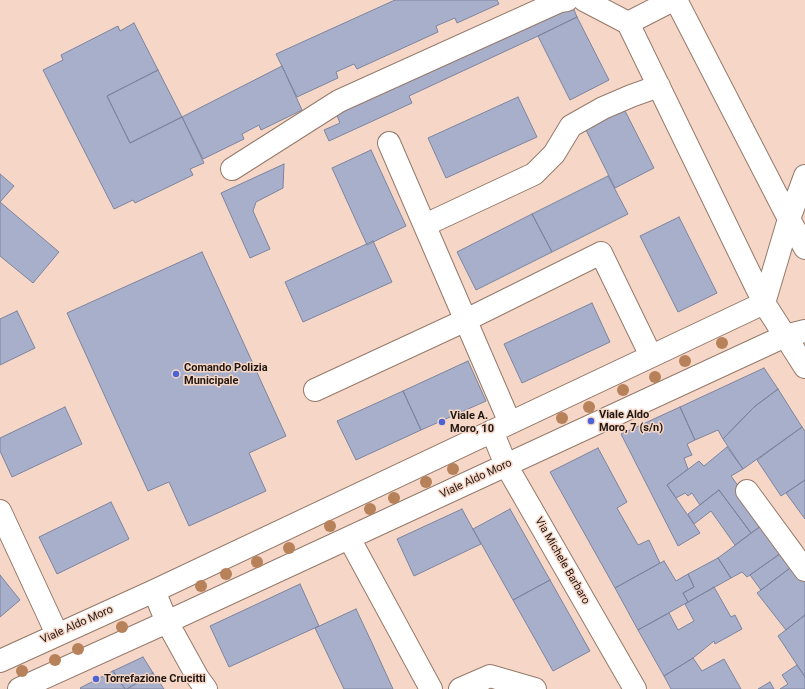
<!DOCTYPE html>
<html>
<head>
<meta charset="utf-8">
<style>
	body { margin:0 }
	canvas { display:block; background:#f6d7c7 }
</style>
</head>
<body>
<canvas width="805" height="689"></canvas>
<script>
const context = document.querySelector('canvas').getContext('2d');
context.lineJoin = 'round';
function fillPath(path, color) { context.fillStyle = color; context.fill(path, 'evenodd'); }
const shape = rows => new Path2D(rows.map(r => 'M' + r).join(''));
function trace(path, color, width, dash) { context.strokeStyle = color; context.lineWidth = width; context.lineCap = dash ? 'butt' : 'round'; context.setLineDash(dash || []); context.stroke(path); }
function write(font, color, halo, rows, align = 'center') {
  context.font = font + ' Roboto,sans-serif'; context.lineWidth = 3; context.setLineDash([]); context.textBaseline = 'middle'; context.strokeStyle = halo; context.fillStyle = color; for (const [text, x, y, turn = 0] of rows) {
    context.save(); context.translate(x, y); context.rotate((+turn || 0) * Math.PI / 180); context.textAlign = isNaN(turn) ? turn : align; if (halo) context.strokeText(text, 0, 0); context.fillText(text, 0, 0); context.restore();
  }
}
const building = shape([
	[395,0,497,0,499,4,457,23,455,18,436,26,438,32,357,69,354,64,336,72,338,78,297,97,276,54,395,0],
	[572,5,577,17,538,36,409,96,412,103,329,141,324,130,340,123,336,113,572,5],
	[577,17,609,80,570,100,538,36,577,17],
	[134,23,158,70,107,96,130,143,182,117,204,163,190,169,193,175,135,203,133,200,114,209,43,70,63,60,61,55,118,26,120,31,134,23],
	[282,66,302,110,261,130,259,125,242,134,244,139,203,159,182,117,282,66],
	[158,70,182,117,130,143,107,96,158,70],
	[518,97,537,137,446,178,428,138,518,97],
	[622,105,654,168,615,188,586,130,622,105],
	[371,150,406,226,367,245,332,168,371,150],
	[284,164,283,188,256,202,253,211,270,249,250,258,221,193,284,164],
	[0,174,14,186,0,202,59,252,33,283,0,256,0,174],
	[608,176,628,214,552,252,532,214,608,176],
	[532,214,552,252,476,290,457,252,532,214],
	[679,217,717,293,678,312,640,236,679,217],
	[373,241,392,282,303,322,285,282,373,241],
	[202,252,286,436,249,453,266,491,189,526,169,482,148,491,67,313,202,252],
	[592,303,610,342,522,383,504,344,592,303],
	[17,311,35,348,0,365,0,319,17,311],
	[468,361,486,401,421,430,403,391,468,361],
	[764,368,778,389,754,407,723,439,718,430,695,440,680,407,764,368],
	[778,389,802,427,743,469,723,439,754,407,778,389],
	[403,391,421,430,356,460,337,421,403,391],
	[65,407,82,444,12,477,0,451,0,438,65,407],
	[680,407,695,440,687,444,692,455,684,458,688,469,667,485,700,533,678,546,621,434,680,407],
	[802,427,805,431,805,480,781,496,757,460,802,427],
	[727,447,743,469,731,476,765,523,751,533,719,490,700,505,692,493,688,496,685,493,676,498,667,485,699,461,704,466,727,447],
	[598,448,627,502,617,508,638,545,649,540,660,563,615,588,550,472,598,448],
	[805,480,805,519,786,493,805,480],
	[719,490,751,533,735,545,711,511,694,524,688,514,719,490],
	[111,502,129,539,57,574,39,537,111,502],
	[462,509,481,544,414,576,397,539,462,509],
	[510,509,550,580,513,600,473,529,510,509],
	[765,523,784,551,747,577,742,572,731,578,718,558,765,523],
	[784,551,794,565,761,590,750,575,784,551],
	[718,558,731,578,688,602,683,593,694,587,688,574,718,558],
	[664,561,676,581,688,574,694,587,683,593,688,602,638,630,615,588,664,561],
	[794,565,805,579,805,615,786,630,757,593,794,565],
	[0,575,20,600,0,617,0,575],
	[550,580,590,651,553,671,513,600,550,580],
	[300,584,319,626,229,667,210,626,300,584],
	[714,587,731,617,735,615,742,629,715,644,714,641,693,658,664,676,638,630,669,613,678,630,694,621,685,604,714,587],
	[356,609,372,643,393,689,344,689,315,628,356,609],
	[805,615,805,677,778,636,805,615],
	[143,657,153,673,127,689,125,689,113,671,143,657],
	[693,658,702,671,724,659,741,689,671,689,664,676,693,658],
	[797,665,805,677,805,689,780,689,788,684,782,675,797,665],
	[113,671,125,689,81,689,80,688,113,671],
	[153,673,164,689,127,689,153,673],
	[770,682,774,689,758,689,770,682]
]);
fillPath(building, '#a7afcb');
trace(building, '#7c849f', 1);
const minor = shape([
	[584,0,628,23],
	[673,0,628,23,764,303,805,367],
	[676,0,789,219,805,248],
	[389,143,510,423],
	[232,169,339,101,560,1,567,0],
	[425,225,534,174,554,154,571,126,603,108,631,96,659,86],
	[764,303,789,219,805,176],
	[315,390,466,320,601,253,651,356],
	[492,431,506,465,635,689],
	[747,491,805,570],
	[0,511,57,634],
	[349,538,431,689],
	[154,591,167,622,198,678,206,689],
	[0,661,154,591,764,303],
	[19,689,167,622,785,336,805,331],
	[460,689,490,676,535,689]
]);
trace(minor, '#95796a', 24);
trace(minor, '#fff', 22);
context.fillStyle = '#b7815a';
for (const [x, y] of [
	[722,343],
	[685,361],
	[655,377],
	[623,390],
	[589,407],
	[562,418],
	[453,469],
	[426,482],
	[394,498],
	[370,509],
	[330,526],
	[289,548],
	[257,562],
	[226,574],
	[201,586],
	[122,627],
	[78,649],
	[55,660],
	[22,671]
]) { context.beginPath(); context.arc(x, y, 6, 0, 2 * Math.PI); context.fill(); }
for (const [x, y, r, color] of [
	[176,374,4,"#4e62d7"],
	[591,421,4,"#4e62d7"],
	[442,422,4,"#4e62d7"],
	[96,679,4,"#4e62d7"]
]) { const dot = new Path2D(); dot.arc(x, y, r, 0, 2 * Math.PI); context.fillStyle = color; context.fill(dot); trace(dot, '#f6d7c7', 1.5); }
write('bold 11px', '#211711', '#f6d7c7', [
	["Comando Polizia",184,368],
	["Municipale",184,381],
	["Viale Aldo",599,415],
	["Moro, 7 (s/n)",599,428],
	["Viale A.",450,416],
	["Moro, 10",450,429],
	["Torrefazione Crucitti",104,679]
], 'left');
write('11px', '#211711', '#f6d7c7', [
	["Viale Aldo Moro",476,479,-25],
	["Via Michele Barbaro",562,561,60],
	["Viale Aldo Moro",77,625,-24]
]);
</script>
</body>
</html>
